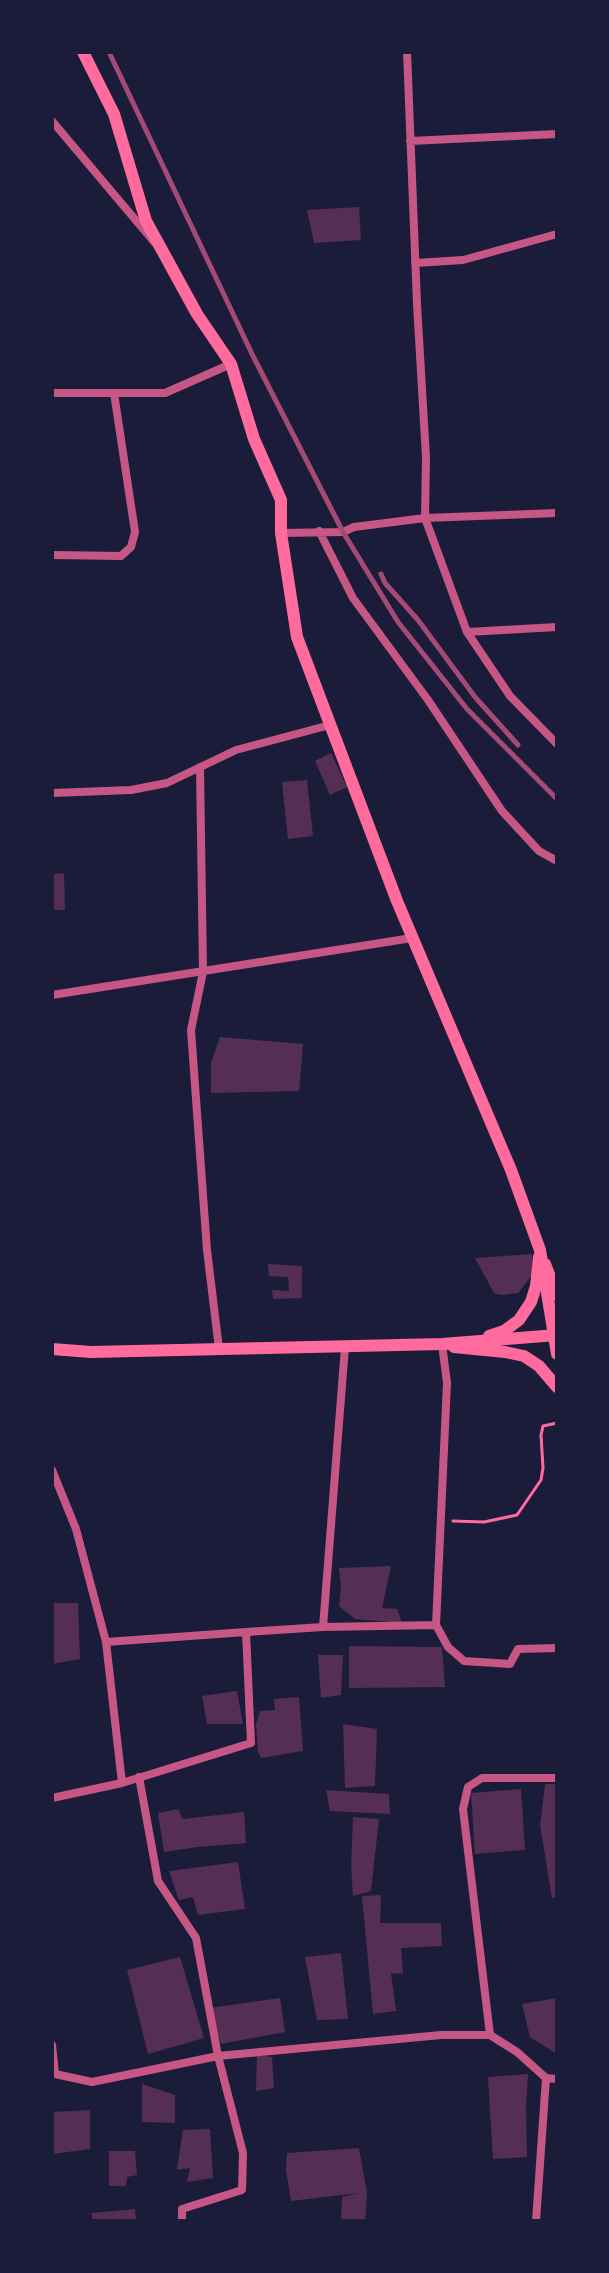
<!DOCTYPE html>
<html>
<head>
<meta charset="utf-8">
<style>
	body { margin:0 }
	#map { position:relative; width:609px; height:2273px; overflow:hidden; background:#1b1b3a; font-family:"DejaVu Sans",sans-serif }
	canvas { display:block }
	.frame { position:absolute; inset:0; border:54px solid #1b1b3a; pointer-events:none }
</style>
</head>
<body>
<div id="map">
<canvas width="609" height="2273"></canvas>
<div class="frame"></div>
</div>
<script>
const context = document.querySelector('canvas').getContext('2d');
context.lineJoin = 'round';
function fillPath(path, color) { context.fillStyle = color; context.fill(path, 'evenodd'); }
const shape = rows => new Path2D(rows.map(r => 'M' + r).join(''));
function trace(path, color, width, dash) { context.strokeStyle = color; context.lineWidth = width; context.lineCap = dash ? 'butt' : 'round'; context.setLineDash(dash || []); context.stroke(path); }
fillPath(shape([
	[359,207,361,240,314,243,307,210],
	[331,753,347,787,330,795,315,761],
	[307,780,313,836,288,839,282,782],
	[64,873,65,910,52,910,52,874],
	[220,1037,303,1044,299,1091,211,1093,211,1063],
	[532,1254,533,1274,518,1293,501,1295,494,1293,475,1258],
	[268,1264,302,1266,302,1298,273,1299,272,1290,289,1291,288,1277,269,1276],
	[391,1566,382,1608,397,1609,402,1623,355,1619,339,1606,341,1586,339,1568],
	[52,1603,78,1603,80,1659,52,1664],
	[349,1646,442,1647,445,1687,349,1688],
	[318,1655,343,1655,341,1695,321,1698],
	[237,1691,243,1724,207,1724,202,1696],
	[299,1697,303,1751,261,1758,258,1752,256,1724,260,1711,275,1710,274,1699],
	[343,1724,377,1729,375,1786,345,1788],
	[545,1784,557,1784,557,1897,552,1898,540,1825],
	[521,1789,525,1850,475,1854,471,1793],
	[326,1790,389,1794,390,1814,330,1811],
	[178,1809,183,1819,244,1812,246,1843,198,1847,164,1852,158,1813],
	[353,1817,379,1819,371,1891,353,1896,351,1865],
	[238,1862,245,1909,198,1915,193,1897,179,1900,169,1871],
	[381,1895,380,1923,441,1923,442,1946,401,1948,403,1974,391,1973,396,2011,373,2014,362,1896],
	[341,1953,348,2019,317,2020,305,1957],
	[180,1957,204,2038,148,2054,127,1970],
	[280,1998,285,2032,221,2044,209,2008],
	[557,1998,557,2054,530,2037,522,2004],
	[257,2055,272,2057,274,2088,256,2091],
	[528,2074,526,2108,527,2157,493,2159,488,2077],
	[142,2084,175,2095,175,2123,142,2122],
	[90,2110,90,2149,52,2154,52,2112],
	[210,2129,213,2178,187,2182,190,2168,177,2170,183,2130],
	[359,2148,367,2193,365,2221,341,2221,342,2197,359,2193,291,2201,286,2170,287,2153],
	[109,2151,135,2151,137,2175,127,2177,126,2186,109,2186],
	[135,2209,136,2221,92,2221,92,2213]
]), '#542f53');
trace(shape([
	[453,1521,484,1522,517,1515,541,1480,543,1468,541,1435,543,1426,557,1423]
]), '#ff6b9d', 3);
trace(shape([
	[407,52,417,304,426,457,425,518,467,632,510,696,557,744],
	[52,121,155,243],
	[410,141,557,134],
	[415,263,463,260,557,234],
	[52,393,165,393,231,364],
	[319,531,353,598,428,700,502,811,539,851,557,861],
	[281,533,343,532,354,527,425,518,557,513],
	[52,555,121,556,131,547,135,532,114,393],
	[467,632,557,627],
	[200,767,203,972,191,1030,207,1250,219,1349],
	[52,793,131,790,167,783,236,750,330,725],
	[52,995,412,938],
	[52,1470,76,1529,106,1642,122,1783],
	[436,1625,448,1647,464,1661,510,1664,518,1649,557,1648],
	[323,1627,436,1625,447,1383,442,1344],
	[106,1642,246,1632],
	[139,1777,158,1881,196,1938,218,2056,243,2153,242,2190,182,2209,182,2221],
	[52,1798,122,1783,251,1743,246,1632,323,1627,345,1347],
	[490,2035,463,1809,468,1787,482,1778,557,1778],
	[52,2045,55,2074,92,2082,218,2056,441,2035,490,2035,517,2052,546,2078,557,2079],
	[536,2221,546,2078]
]), '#c65784', 8);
trace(shape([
	[545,1264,557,1295],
	[489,1336,504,1331,519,1320,531,1302,536,1286,539,1257],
	[454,1347,505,1352,524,1356,539,1366,557,1387],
	[52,1349,91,1352,442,1344,557,1335]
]), '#ff6b9d', 12);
trace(shape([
	[83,52,114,114,146,221,197,314,231,364,254,439,281,500,281,533,297,637,397,901,511,1170,540,1250,557,1354]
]), '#ff6b9d', 12);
trace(shape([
	[109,52,253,356,343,532,398,622,467,709,557,799],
	[381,574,385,583,418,620,475,697,518,745]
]), '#a44b75', 5);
</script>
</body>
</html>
